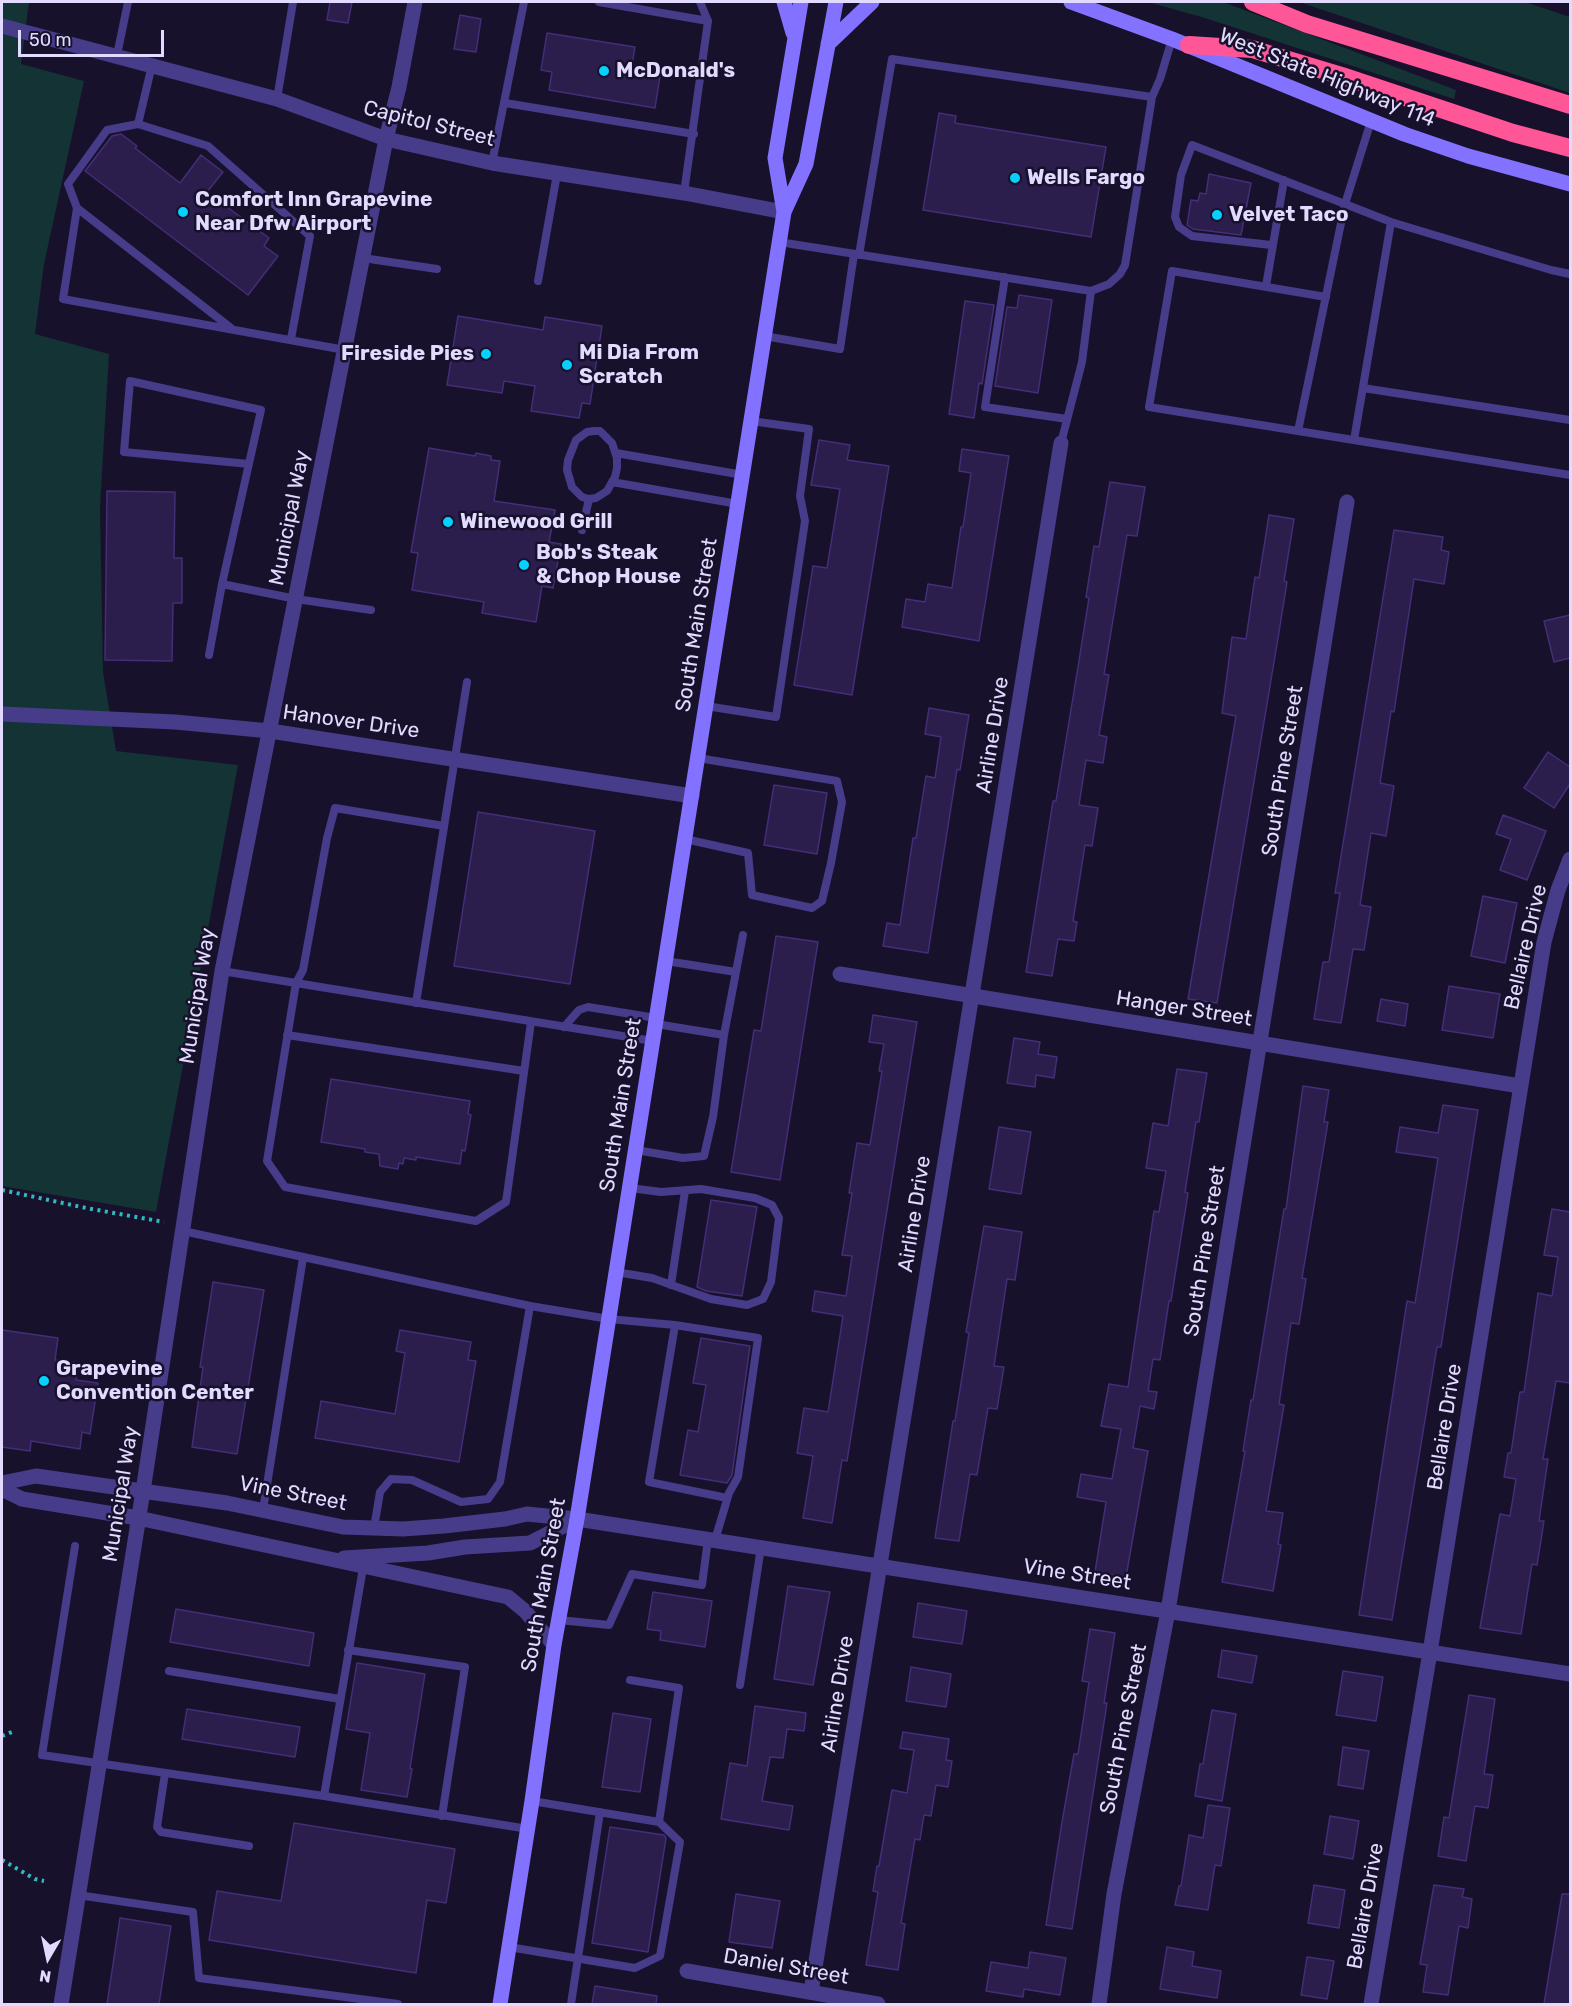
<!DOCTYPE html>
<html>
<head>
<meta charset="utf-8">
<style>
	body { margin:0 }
	#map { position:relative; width:1572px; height:2006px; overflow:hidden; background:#18112b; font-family:Rubik,sans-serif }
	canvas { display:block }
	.frame { position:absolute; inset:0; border:3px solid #e2dbff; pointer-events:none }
	.north { position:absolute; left:18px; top:1928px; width:60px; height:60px; -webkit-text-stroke:4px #18112b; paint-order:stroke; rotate:189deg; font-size:16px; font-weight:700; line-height:24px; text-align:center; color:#e2dbff }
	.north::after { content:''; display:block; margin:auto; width:21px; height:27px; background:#e2dbff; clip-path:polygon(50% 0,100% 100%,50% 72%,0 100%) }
	.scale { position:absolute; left:18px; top:30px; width:146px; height:27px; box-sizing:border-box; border:3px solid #e2dbff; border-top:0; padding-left:8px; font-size:18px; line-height:21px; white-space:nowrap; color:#e2dbff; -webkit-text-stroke:4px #18112b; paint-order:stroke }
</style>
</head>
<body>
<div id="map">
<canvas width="1572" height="2006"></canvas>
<div class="frame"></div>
<div class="north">N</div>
<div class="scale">50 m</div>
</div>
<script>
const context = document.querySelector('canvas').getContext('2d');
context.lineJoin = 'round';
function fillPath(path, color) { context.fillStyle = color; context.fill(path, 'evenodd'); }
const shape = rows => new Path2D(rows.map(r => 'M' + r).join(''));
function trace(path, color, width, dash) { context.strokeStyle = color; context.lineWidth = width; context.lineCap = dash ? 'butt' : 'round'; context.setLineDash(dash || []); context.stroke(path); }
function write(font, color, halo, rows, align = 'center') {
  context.font = font + ' Rubik,sans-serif'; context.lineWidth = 5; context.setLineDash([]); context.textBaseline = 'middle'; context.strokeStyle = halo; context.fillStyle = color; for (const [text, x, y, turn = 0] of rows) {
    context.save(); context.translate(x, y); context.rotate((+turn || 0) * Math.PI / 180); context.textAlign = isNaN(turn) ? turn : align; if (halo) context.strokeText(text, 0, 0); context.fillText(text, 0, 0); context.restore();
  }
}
fillPath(shape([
	[2,2,29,2,21,64,84,81,44,264,35,334,109,354,100,507,103,672,116,751,238,765,156,1212,2,1186],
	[1148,2,1223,2,1456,90,1454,99,1205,18],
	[1299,2,1525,2,1570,17,1570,93]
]), '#143335');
const building = shape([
	[330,2,352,2,348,23,327,20,330,2],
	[460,15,481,19,476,52,454,49,460,15],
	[547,33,635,47,632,65,661,70,655,108,549,90,552,72,541,70,547,33],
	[939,113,956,116,955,123,1106,147,1091,237,923,210,939,113],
	[121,134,137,146,135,148,180,183,201,155,223,172,207,192,269,238,264,246,278,256,248,295,85,171,112,136,121,134],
	[1209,174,1251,183,1241,235,1193,229,1187,225,1191,200,1198,201,1200,193,1206,194,1209,174],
	[1019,295,1052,300,1038,393,995,386,1007,307,1017,308,1019,295],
	[965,301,994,305,982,384,979,383,974,418,949,414,965,301],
	[458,316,543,330,545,317,602,326,590,404,582,403,579,418,531,411,535,386,504,381,502,393,447,385,458,316],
	[819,440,850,445,847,460,889,466,852,695,794,685,813,566,827,568,840,489,811,485,819,440],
	[429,448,475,456,476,453,491,456,491,460,500,461,494,501,555,510,549,542,561,544,553,588,542,586,536,622,482,613,484,602,412,590,418,553,411,552,429,448],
	[962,449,1009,456,979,641,902,627,906,599,925,602,928,584,952,588,961,527,963,527,971,473,959,471,962,449],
	[1110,482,1145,487,1137,536,1127,535,1104,674,1109,675,1099,735,1107,737,1103,763,1086,760,1079,805,1098,808,1092,846,1085,845,1073,921,1077,922,1074,941,1058,939,1052,976,1026,972,1053,801,1056,801,1078,667,1089,598,1086,597,1094,546,1099,547,1110,482],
	[107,491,175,492,174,558,182,558,182,603,173,603,172,661,105,660,107,491],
	[1269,515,1294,519,1284,581,1287,582,1279,632,1217,1003,1188,999,1236,716,1222,713,1232,637,1246,639,1255,577,1259,578,1269,515],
	[1394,530,1443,537,1441,550,1449,552,1444,584,1414,579,1394,712,1391,711,1380,783,1394,786,1386,836,1371,833,1360,905,1371,907,1364,950,1353,949,1341,1023,1314,1019,1323,962,1329,962,1340,893,1335,893,1394,530],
	[1570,615,1570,658,1554,662,1544,621,1570,615],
	[929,708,969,715,960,770,957,769,928,953,883,946,887,923,900,925,913,838,916,838,926,776,935,778,941,737,925,734,929,708],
	[1548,752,1570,767,1570,784,1554,808,1524,788,1548,752],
	[774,785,827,793,817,854,764,845,774,785],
	[478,812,595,831,570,984,454,966,478,812],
	[1503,815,1546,831,1527,880,1500,870,1511,839,1496,834,1503,815],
	[1483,896,1517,903,1505,963,1471,956,1483,896],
	[776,936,818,942,780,1180,731,1172,754,1030,761,1031,776,936],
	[1449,986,1500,994,1493,1038,1442,1030,1449,986],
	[1381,999,1408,1004,1405,1026,1377,1021,1381,999],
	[873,1015,917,1022,847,1461,842,1460,832,1523,803,1518,813,1456,797,1453,804,1408,828,1412,843,1316,812,1311,815,1291,846,1296,852,1256,842,1255,852,1193,849,1193,857,1143,870,1145,882,1071,879,1071,884,1044,869,1042,873,1015],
	[1014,1038,1040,1042,1038,1054,1057,1057,1054,1078,1036,1075,1035,1087,1007,1083,1014,1038],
	[1177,1069,1207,1073,1199,1122,1196,1122,1185,1192,1188,1193,1171,1301,1169,1301,1160,1360,1153,1359,1148,1391,1157,1392,1154,1409,1140,1406,1133,1448,1148,1451,1126,1577,1095,1572,1106,1502,1077,1497,1081,1474,1112,1479,1121,1429,1101,1426,1109,1384,1128,1387,1154,1211,1159,1212,1166,1171,1146,1168,1153,1123,1168,1126,1177,1069],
	[331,1079,470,1101,468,1114,471,1115,465,1151,462,1150,460,1164,416,1157,416,1160,404,1158,403,1164,399,1163,398,1169,380,1166,379,1154,365,1152,365,1149,321,1142,331,1079],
	[1303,1086,1329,1090,1324,1122,1328,1122,1302,1278,1306,1279,1299,1324,1291,1323,1279,1404,1284,1405,1266,1511,1283,1513,1278,1544,1281,1545,1273,1591,1222,1582,1245,1451,1243,1451,1251,1400,1253,1400,1284,1209,1286,1209,1303,1086],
	[1443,1105,1478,1110,1441,1347,1437,1347,1392,1620,1359,1615,1407,1301,1415,1303,1438,1158,1396,1152,1400,1127,1438,1133,1443,1105],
	[999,1127,1031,1132,1021,1194,989,1189,999,1127],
	[711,1200,757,1207,742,1296,706,1291,697,1287,711,1200],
	[1552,1209,1570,1212,1570,1383,1556,1381,1543,1459,1548,1459,1539,1521,1544,1521,1537,1565,1532,1564,1521,1634,1480,1628,1500,1514,1510,1516,1516,1479,1504,1477,1508,1453,1511,1453,1520,1392,1524,1392,1538,1293,1552,1296,1558,1257,1544,1255,1552,1209],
	[984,1226,1022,1232,1015,1280,1007,1279,994,1366,1004,1367,997,1409,988,1408,977,1475,970,1474,959,1541,935,1538,953,1421,955,1421,969,1333,966,1332,984,1226],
	[213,1282,264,1290,237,1454,192,1447,203,1367,200,1367,213,1282],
	[2,1330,58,1338,55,1360,79,1363,76,1380,98,1383,90,1434,82,1432,80,1449,31,1441,30,1451,2,1447,2,1330],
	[400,1330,471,1342,468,1360,476,1361,459,1462,315,1438,321,1401,395,1414,405,1353,396,1351,400,1330],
	[701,1338,750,1346,732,1475,727,1483,680,1475,688,1430,698,1432,706,1385,693,1383,701,1338],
	[788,1586,830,1592,813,1685,774,1679,788,1586],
	[653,1592,712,1601,705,1647,660,1640,661,1631,647,1629,653,1592],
	[918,1603,967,1611,962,1644,913,1637,918,1603],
	[176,1609,314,1633,309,1666,170,1642,176,1609],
	[1090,1629,1115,1633,1104,1703,1107,1703,1072,1929,1046,1925,1062,1822,1074,1754,1078,1754,1089,1682,1082,1681,1090,1629],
	[1222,1650,1257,1656,1252,1683,1218,1677,1222,1650],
	[357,1663,425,1674,410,1768,412,1769,407,1797,361,1790,370,1733,346,1729,357,1663],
	[911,1667,951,1674,946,1707,906,1701,911,1667],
	[1343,1671,1383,1677,1376,1721,1336,1715,1343,1671],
	[1469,1695,1495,1699,1484,1774,1493,1775,1488,1808,1475,1806,1466,1861,1438,1856,1444,1817,1449,1818,1469,1695],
	[755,1706,806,1713,804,1731,787,1729,783,1758,770,1757,762,1801,793,1806,789,1830,721,1819,730,1763,747,1766,755,1706],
	[187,1709,300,1727,295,1757,182,1739,187,1709],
	[1212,1710,1236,1714,1222,1801,1195,1796,1200,1764,1203,1764,1212,1710],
	[613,1713,651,1719,640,1792,602,1787,613,1713],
	[903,1732,949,1739,946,1760,952,1761,948,1787,936,1785,931,1816,924,1815,920,1840,915,1839,901,1923,905,1924,898,1970,866,1965,878,1892,873,1891,877,1866,879,1866,892,1790,907,1793,914,1750,900,1748,903,1732],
	[1343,1747,1369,1751,1363,1789,1338,1785,1343,1747],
	[1208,1805,1230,1808,1221,1866,1215,1865,1208,1910,1175,1905,1179,1886,1181,1886,1189,1835,1203,1838,1208,1805],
	[1330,1816,1359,1821,1353,1859,1324,1854,1330,1816],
	[294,1823,455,1849,446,1903,427,1900,416,1973,209,1940,217,1891,281,1901,294,1823],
	[610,1827,664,1835,666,1838,648,1952,592,1943,610,1827],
	[1314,1885,1345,1890,1339,1928,1308,1923,1314,1885],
	[1434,1885,1464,1889,1462,1897,1472,1899,1468,1928,1459,1926,1448,1995,1423,1992,1427,1965,1420,1964,1434,1885],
	[736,1894,780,1901,772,1948,729,1942,736,1894],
	[1562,1894,1570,1894,1570,2004,1544,2004,1562,1894],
	[120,1918,171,1926,159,2004,107,2004,120,1918],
	[1167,1947,1194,1952,1192,1966,1221,1971,1217,1998,1160,1989,1167,1947],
	[1030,1952,1066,1958,1060,1995,1024,1989,1023,1997,986,1991,991,1962,1028,1968,1030,1952],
	[1307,1957,1334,1961,1327,1999,1301,1995,1307,1957],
	[595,1986,657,1996,656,2004,592,2004,595,1986]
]);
fillPath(building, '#2b1d4c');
trace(building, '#442e78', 1.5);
trace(shape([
	[2,1190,86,1208,164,1222],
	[2,1736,12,1732],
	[2,1860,35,1879,44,1881]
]), '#2fbabf', 4, [3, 4.5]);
trace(shape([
	[599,2,708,21],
	[117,55,128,2],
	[277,99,293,2],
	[505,103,694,134],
	[1371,121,1345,204,1391,222,1551,270,1570,274],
	[138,124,152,65],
	[492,163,524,2],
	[684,193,708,21,700,2],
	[77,208,231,328],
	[779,242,1091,291,1109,284,1120,274,1125,265,1152,97,1160,79,1172,39],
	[1271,245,1192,236,1179,227,1175,217,1181,175,1192,145,1345,204,1298,431,1149,407,1172,271,1326,297],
	[859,255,892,59,1152,97],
	[363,258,437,269],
	[1005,277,985,407,1067,419],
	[538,281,557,174],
	[1266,286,1284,180],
	[764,336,840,349,854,254],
	[291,339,310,236,208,146,138,124,107,130,68,184,77,208,63,299,345,350],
	[1363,388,1570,420],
	[594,431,600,431,612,443,617,458,617,468,615,477,607,491,596,498,589,499,582,497,572,487,567,470,568,460,576,440,587,432,594,431],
	[1298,431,1570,475],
	[1354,440,1391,222],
	[1061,443,1082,362,1091,291],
	[616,453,743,475],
	[249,464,124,452,130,381,261,410,222,584,296,599,371,610],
	[612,482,738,504],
	[582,530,589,499],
	[209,655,222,584],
	[706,706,776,717,805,521,800,496,809,429,751,421],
	[444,826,335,808,327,838,303,970,296,983,267,1161,285,1187,476,1221,506,1202,531,1022],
	[685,839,748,853,752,895,812,908,822,901,831,863,842,802,837,781,698,758],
	[666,961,736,972],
	[222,971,653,1041],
	[416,1003,467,682],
	[656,1024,724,1035],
	[564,1027,579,1010,588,1007,656,1018],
	[287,1035,524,1071],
	[636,1150,683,1158,704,1156,713,1117,724,1035,743,935],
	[183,1231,530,1306],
	[616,1272,652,1278,711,1299,747,1305,763,1299,771,1282,779,1218,772,1205,755,1198,701,1189,661,1192,630,1188],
	[671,1285,685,1191],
	[675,1325,649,1482,727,1498],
	[263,1510,303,1258],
	[374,1528,380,1492,391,1479,412,1480,461,1502,488,1499,500,1482,530,1306,609,1319,675,1325,758,1338,738,1477,729,1493,715,1540],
	[75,1546,42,1755,324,1796],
	[363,1568,324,1796,528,1829],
	[559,1620,609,1625,632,1574,702,1585,708,1539],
	[348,1650,465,1667,442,1816],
	[169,1671,340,1699],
	[630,1680,679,1688,659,1822],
	[740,1685,761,1547],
	[165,1773,157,1827,161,1832,249,1846],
	[78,1895,193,1912,199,1978,398,2004],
	[509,1947,635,1968,660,1956,680,1842,659,1822,532,1801],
	[571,2004,600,1812]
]), '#463c8a', 8);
trace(shape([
	[840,974,1520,1086],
	[577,1519,1570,1674],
	[687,1971,878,2004],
	[811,1992,1061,443],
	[1099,2004,1114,1894,1168,1611,1347,502],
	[1371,2004,1430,1652,1544,942,1558,890,1570,859]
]), '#463c8a', 15);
trace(shape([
	[2,26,277,99,386,139,492,163,684,193,784,212],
	[2,714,175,722,270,731,692,796],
	[2,1483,36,1476,227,1503,343,1527,403,1529,444,1526,505,1519,527,1514,577,1519],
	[2,1489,22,1499,138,1518,508,1597,525,1611,554,1645],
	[344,1558,428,1553,465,1547,530,1543,577,1519],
	[61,2004,143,1491,222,971,386,139,399,87,415,2]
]), '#463c8a', 15);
trace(shape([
	[784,2,793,33],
	[1071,2,1172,39,1404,134,1468,156,1570,184],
	[828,44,872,2],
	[784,212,775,158,801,2],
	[500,2004,532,1801,554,1645,577,1519,784,212,806,164,836,2]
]), '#8372ff', 15);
trace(shape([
	[1253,2,1307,24,1570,105],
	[1189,45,1252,49,1342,76,1513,133,1570,148]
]), '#ff5697', 18);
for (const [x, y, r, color] of [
	[604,71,6,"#07cfff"],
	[1015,178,6,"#07cfff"],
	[183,212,6,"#07cfff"],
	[1217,215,6,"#07cfff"],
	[486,354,6,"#07cfff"],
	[567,365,6,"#07cfff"],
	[448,522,6,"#07cfff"],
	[524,565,6,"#07cfff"],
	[44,1381,6,"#07cfff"]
]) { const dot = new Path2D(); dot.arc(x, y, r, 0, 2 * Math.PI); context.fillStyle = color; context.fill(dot); trace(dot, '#18112b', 2); }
write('bold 21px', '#e2dbff', '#18112b', [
	["McDonald's",616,71],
	["Wells Fargo",1027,178],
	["Comfort Inn Grapevine",195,200],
	["Near Dfw Airport",195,224],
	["Velvet Taco",1229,215],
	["Mi Dia From",579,353],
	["Scratch",579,377],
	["Fireside Pies",474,354,"right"],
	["Winewood Grill",460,522],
	["Bob's Steak",536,553],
	["& Chop House",536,577],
	["Grapevine",56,1369],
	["Convention Center",56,1393]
], 'left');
write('21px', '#e2dbff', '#18112b', [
	["West State Highway 114",1327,78,22],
	["Capitol Street",429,124,14],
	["Municipal Way",290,518,-79],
	["South Main Street",697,625,-81],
	["Hanover Drive",351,722,8],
	["Airline Drive",993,735,-81],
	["South Pine Street",1283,771,-81],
	["Bellaire Drive",1526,947,-77],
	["Municipal Way",198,996,-81],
	["Hanger Street",1184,1009,9],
	["South Main Street",621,1105,-81],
	["Airline Drive",915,1214,-81],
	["South Pine Street",1205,1251,-81],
	["Bellaire Drive",1445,1427,-81],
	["Municipal Way",121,1494,-81],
	["Vine Street",293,1494,11],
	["Vine Street",1077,1575,9],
	["South Main Street",544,1585,-80],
	["Airline Drive",838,1694,-81],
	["South Pine Street",1124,1729,-79],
	["Bellaire Drive",1366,1906,-80],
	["Daniel Street",786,1967,10]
]);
</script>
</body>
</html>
